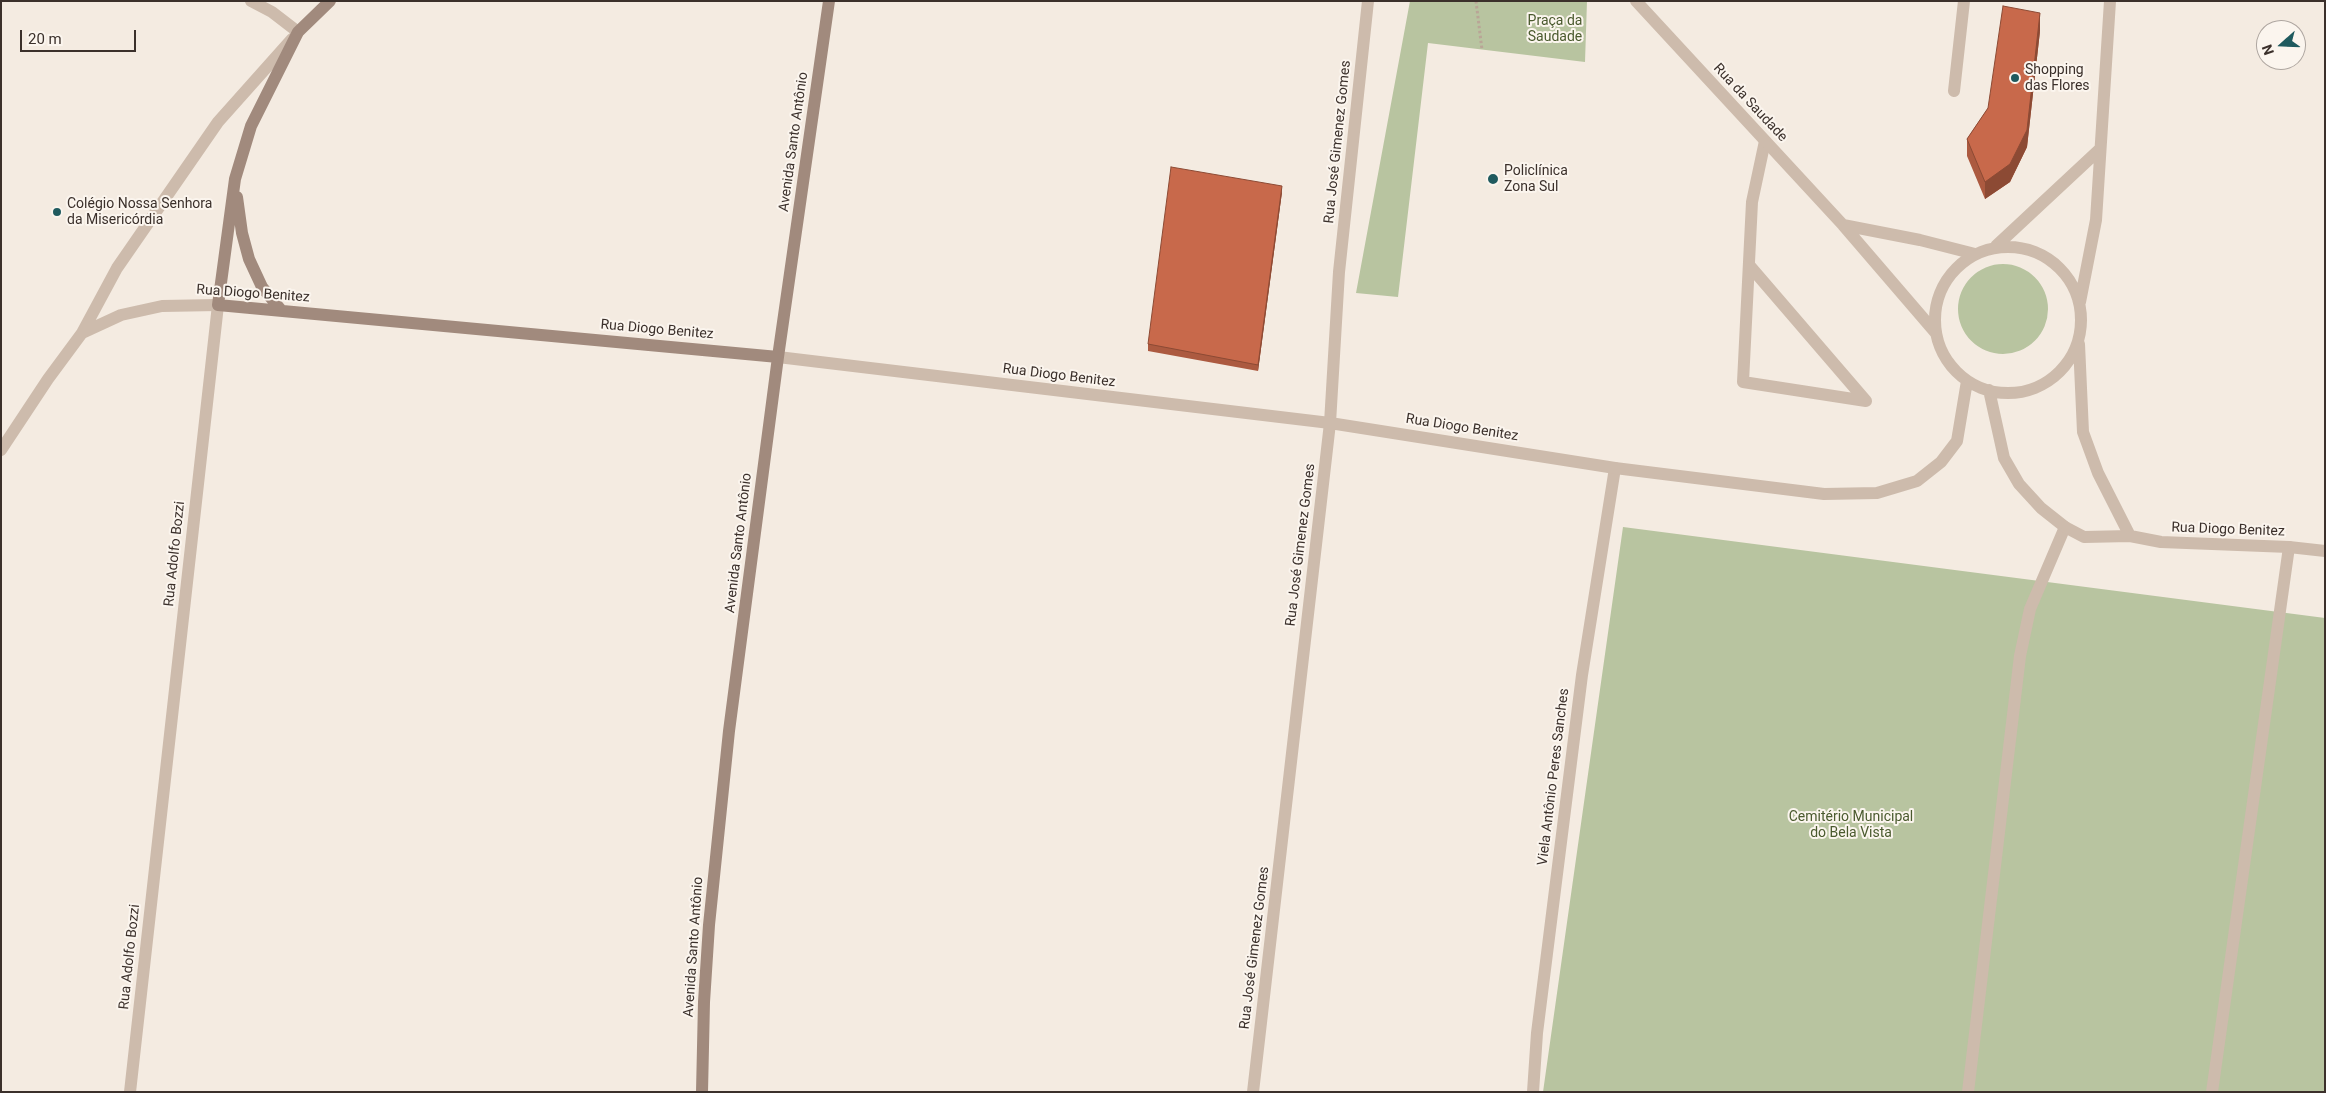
<!DOCTYPE html>
<html>
<head>
<meta charset="utf-8">
<style>
	body { margin:0 }
	#map { position:relative; width:2326px; height:1093px; overflow:hidden; background:#f4ebe1; font-family:Roboto,sans-serif }
	canvas { display:block }
	.frame { position:absolute; inset:0; border:2px solid #3b302b; pointer-events:none }
	.north { position:absolute; left:2256px; top:20px; width:50px; height:50px; box-sizing:border-box; background:#fbf5ee; border:1px solid #aea6a0; border-radius:50%; rotate:250deg; font-size:14px; font-weight:700; line-height:20px; text-align:center; color:#3b302b }
	.north::after { content:''; display:block; margin:auto; width:18px; height:22px; background:#1f5a5e; clip-path:polygon(50% 0,100% 100%,50% 72%,0 100%) }
	.scale { position:absolute; left:20px; top:30px; width:116px; height:22px; box-sizing:border-box; border:2px solid #3b302b; border-top:0; padding-left:6px; font-size:15px; line-height:18px; white-space:nowrap; color:#3b302b; -webkit-text-stroke:4px #fbf5ee; paint-order:stroke }
</style>
</head>
<body>
<div id="map">
<canvas width="2326" height="1093"></canvas>
<div class="frame"></div>
<div class="north">N</div>
<div class="scale">20 m</div>
</div>
<script>
const context = document.querySelector('canvas').getContext('2d');
context.lineJoin = 'round';
function fillPath(path, color) { context.fillStyle = color; context.fill(path, 'evenodd'); }
const shape = rows => new Path2D(rows.map(r => 'M' + r).join(''));
function trace(path, color, width, dash) { context.strokeStyle = color; context.lineWidth = width; context.lineCap = dash ? 'butt' : 'round'; context.setLineDash(dash || []); context.stroke(path); }
function write(font, color, halo, rows, align = 'center') {
  context.font = font + ' Roboto,sans-serif'; context.lineWidth = 4; context.setLineDash([]); context.textBaseline = 'middle'; context.strokeStyle = halo; context.fillStyle = color; for (const [text, x, y, turn = 0] of rows) {
    context.save(); context.translate(x, y); context.rotate((+turn || 0) * Math.PI / 180); context.textAlign = isNaN(turn) ? turn : align; if (halo) context.strokeText(text, 0, 0); context.fillText(text, 0, 0); context.restore();
  }
}
fillPath(shape([
	[1410,1,1587,1,1585,62,1428,43,1398,297,1356,293],
	'1958 309a45 45 0 1 1 90 0a45 45 0 1 1-90 0Z',
	[1623,527,2325,618,2325,1092,1543,1092]
]), '#b8c4a0');
trace(shape([
	[1476,1,1482,50]
]), '#b9a596', 3, [2.5, 2.5]);
trace(shape([
	[1954,91,1964,1],
	[1765,141,1752,202,1743,382,1866,401],
	[1749,265,1866,401],
	[1533,1092,1537,1033,1582,675,1615,468],
	[1968,1092,2020,656,2030,609,2065,527],
	[2212,1092,2289,547]
]), '#cdbbac', 12);
trace(shape([
	[251,1,272,12,298,32],
	[130,1092,218,305],
	[1253,1092,1330,423,1339,272,1368,1]
]), '#cdbbac', 12);
trace(shape([
	[1636,1,1843,225,1935,332],
	[1843,225,1920,240,1975,254],
	[1996,246,2099,150],
	'1935 320a73 73 0 1 1 146 0a73 73 0 1 1-146 0Z',
	[2080,302,2096,220,2110,1],
	[82,333,121,315,162,306,218,305],
	[2079,344,2083,432,2098,473,2130,536],
	[778,357,1330,423,1615,468,1824,494,1877,493,1917,481,1941,462,1957,441,1967,381],
	[1989,390,2004,458,2019,484,2041,508,2065,527,2084,537,2130,536,2161,542,2289,547,2325,551],
	[1,450,48,379,82,333,117,268,218,122,292,39]
]), '#cdbbac', 12);
trace(shape([
	[330,1,298,32,251,126,235,179,218,305,778,357],
	[237,197,242,233,249,259,262,287,281,310],
	[702,1092,704,1002,709,925,729,731,778,357,829,1]
]), '#a18a7d', 12);
fillPath(shape([
	[2040,31,2027,147,2010,182,1985,199,1967,156,1967,139],
	[1282,192,1258,371,1148,351,1148,344]
]), '#ac5a40');
fillPath(shape([
	[2040,13,2040,31,2027,147,2010,182,1985,199,1985,182],
	[1282,186,1282,192,1258,371,1258,365]
]), '#8c4a34');
const building = shape([
	[2003,6,2040,13,2027,130,2010,164,1985,182,1967,139,1988,108,2003,6],
	[1171,167,1282,186,1258,365,1148,344,1171,167]
]);
fillPath(building, '#c8694b');
trace(building, '#8c4a34', 1);
for (const [x, y, r, color] of [
	[2015,78,5,"#1f5a5e"],
	[1493,179,6,"#1f5a5e"],
	[57,212,5,"#1f5a5e"]
]) { const dot = new Path2D(); dot.arc(x, y, r, 0, 2 * Math.PI); context.fillStyle = color; context.fill(dot); trace(dot, '#fbf5ee', 2); }
write('14px', '#4a5a2e', '#fbf5ee', [
	["Praça da",1555,21],
	["Saudade",1555,37],
	["Cemitério Municipal",1851,817],
	["do Bela Vista",1851,833]
]);
write('14px', '#3b302b', '#fbf5ee', [
	["Shopping",2025,70],
	["das Flores",2025,86],
	["Policlínica",1504,171],
	["Zona Sul",1504,187],
	["Colégio Nossa Senhora",67,204],
	["da Misericórdia",67,220]
], 'left');
write('14px', '#3b302b', '#fbf5ee', [
	["Rua da Saudade",1750,103,47],
	["Avenida Santo Antônio",794,142,-82],
	["Rua José Gimenez Gomes",1338,142,-84],
	["Rua Diogo Benitez",253,294,4],
	["Rua Diogo Benitez",657,330,5],
	["Rua Diogo Benitez",1059,376,7],
	["Rua Diogo Benitez",1462,428,9],
	["Rua Diogo Benitez",2228,530,2],
	["Avenida Santo Antônio",739,543,-83],
	["Rua José Gimenez Gomes",1301,545,-83],
	["Rua Adolfo Bozzi",175,554,-84],
	["Viela Antônio Peres Sanches",1554,777,-83],
	["Avenida Santo Antônio",694,947,-86],
	["Rua José Gimenez Gomes",1255,948,-83],
	["Rua Adolfo Bozzi",130,957,-84]
]);
</script>
</body>
</html>
